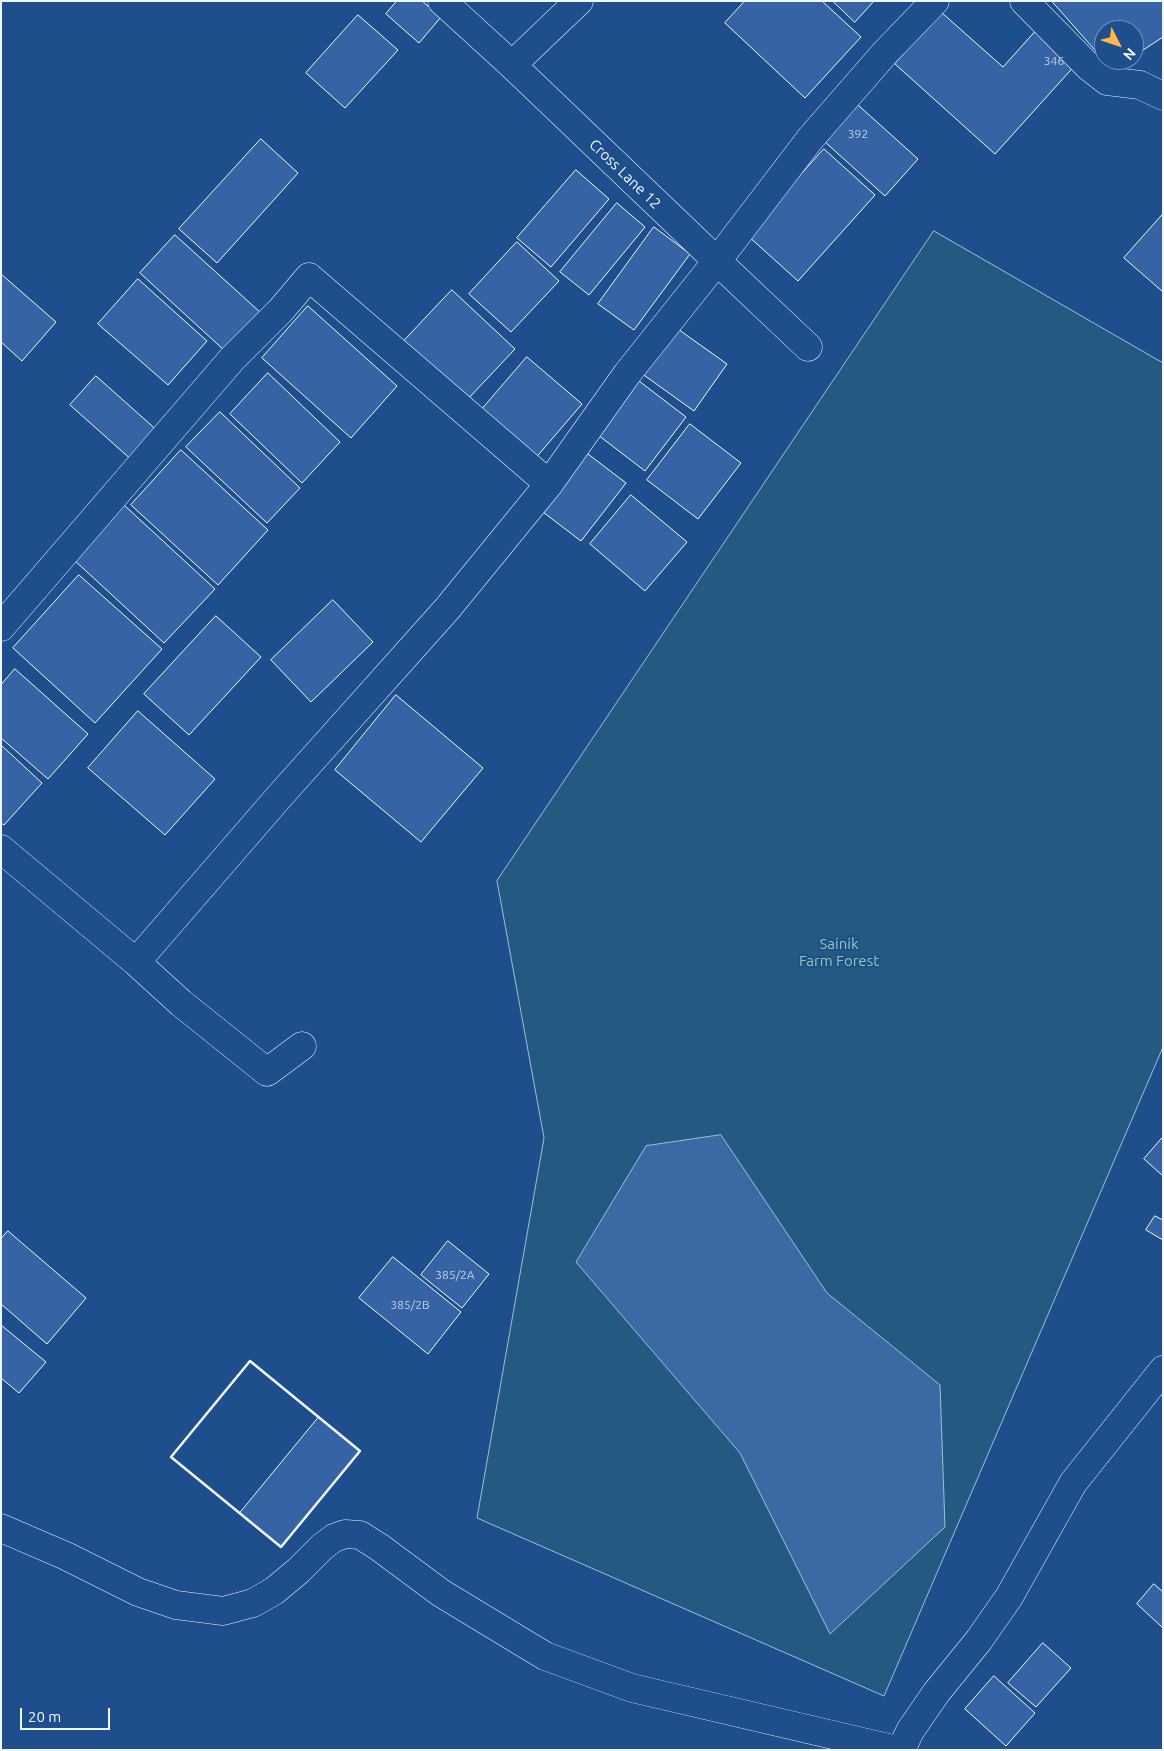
<!DOCTYPE html>
<html>
<head>
<meta charset="utf-8">
<style>
  body { margin:0 }
  #map { position:relative; width:1164px; height:1751px; overflow:hidden; background:#1f4e8c; font-family:Ubuntu,sans-serif }
  canvas { display:block }
  .frame { position:absolute; inset:0; border:2px solid #f2f6ff; pointer-events:none }
  .north { position:absolute; left:1094px; top:20px; width:50px; height:50px; box-sizing:border-box; background:#1f4e8c; border:1px solid #7391ba; border-radius:50%; rotate:131deg; font-size:14px; font-weight:700; line-height:20px; text-align:center; color:#f2f6ff }
  .north::after { content:''; display:block; margin:auto; width:18px; height:22px; background:#ffb74d; clip-path:polygon(50% 0,100% 100%,50% 72%,0 100%) }
  .scale { position:absolute; left:20px; top:1708px; width:90px; height:22px; box-sizing:border-box; border:2px solid #f2f6ff; border-top:0; padding-left:6px; font-size:15px; line-height:18px; white-space:nowrap; color:#f2f6ff; -webkit-text-stroke:4px #1f4e8c; paint-order:stroke }
</style>
</head>
<body>
<div id="map">
<canvas width="1164" height="1751"></canvas>
<div class="frame"></div>
<div class="north">N</div>
<div class="scale">20 m</div>
</div>
<script>
const ctx = document.querySelector('canvas').getContext('2d');
ctx.lineJoin = 'round';
function fillPath(path, color) { ctx.fillStyle = color; ctx.fill(path, 'evenodd'); }
function strokePath(path, color, width, dash) { ctx.strokeStyle = color; ctx.lineWidth = width; ctx.lineCap = dash ? 'butt' : 'round'; ctx.setLineDash(dash || []); ctx.stroke(path); }
function drawText(font, color, halo, rows, align = 'center') {
  ctx.font = font + ' Ubuntu,sans-serif'; ctx.lineWidth = 4; ctx.setLineDash([]); ctx.textBaseline = 'middle'; ctx.strokeStyle = halo; ctx.fillStyle = color; for (const [text, x, y, turn = 0] of rows) {
    ctx.save(); ctx.translate(x, y); ctx.rotate((+turn || 0) * Math.PI / 180); ctx.textAlign = isNaN(turn) ? turn : align; if (halo) ctx.strokeText(text, 0, 0); ctx.fillText(text, 0, 0); ctx.restore();
  }
}
const green = new Path2D(`
  M934,231l229,132v684l-279,649 -407,-178 67,-380 -47,-257z`);
fillPath(green, '#245a82');
strokePath(green, '#a8bbd7', 1);
const water = new Path2D(`
  M721,1135l106,158 113,92 5,142 -115,107 -90,-181 -164,-191 70,-116z`);
fillPath(water, '#3b69a3');
strokePath(water, '#a8bbd7', 1);
const building = new Path2D(`
  M397,1h25l19,16 -22,26 -33,-29z
  M745,1h77l39,36 -56,61 -80,-75z
  M833,1h41l-19,21z
  M1052,1h111v36l-29,19v-26h-30v30h24l-15,10z
  M941,12l62,55 36,-40 39,35 -83,92 -100,-90z
  M358,15l40,35 -53,58 -39,-35z
  M858,105l60,54 -33,37 -60,-54z
  M261,139l37,34 -81,90 -38,-34z
  M824,149l51,46 -77,86 -51,-46z
  M576,170l33,29 -58,68 -34,-29z
  M617,203l28,24 -56,68 -29,-23z
  M1163,214v78l-39,-34z
  M654,227l36,27 -56,76 -36,-26z
  M175,235l86,78 -36,38 -85,-78z
  M517,242l42,39 -48,51 -42,-38z
  M1,274l55,48 -34,39 -21,-19z
  M138,279l69,62 -39,44 -70,-61z
  M452,290l63,59 -49,52 -63,-59z
  M308,306l89,80 -46,52 -89,-80z
  M675,327l52,37 -33,47 -53,-38z
  M527,357l55,47 -49,57 -55,-47z
  M268,373l72,69 -38,41 -72,-69z
  M96,376l64,57 -26,29 -64,-57z
  M639,381l47,36 -41,54 -47,-36z
  M220,412l80,76 -33,35 -81,-76z
  M690,424l51,39 -43,56 -51,-39z
  M181,450l87,80 -50,55 -87,-80z
  M584,451l42,32 -45,58 -42,-32z
  M631,495l56,47 -42,49 -55,-47z
  M124,505l91,84 -51,54 -91,-84z
  M79,575l83,74 -67,74 -82,-75z
  M333,600l40,42 -62,60 -40,-42z
  M216,616l45,41 -72,78 -45,-41z
  M15,669l73,65 -40,45 -47,-41v-53z
  M396,695l87,73 -62,74 -86,-72z
  M138,711l77,68 -50,56 -77,-67z
  M1,745l41,38 -38,42 -3,-2z
  M1163,1137v39l-19,-17z
  M1155,1216l8,4v20l-17,-10z
  M8,1231l78,67 -39,46 -46,-40v-65z
  M448,1241l41,33 -27,34 -41,-33z
  M393,1257l68,55 -33,42 -69,-56z
  M1,1325l45,37 -27,31 -18,-15z
  M319,1417l41,34 -79,96 -41,-34z
  M1154,1584l9,8v36l-26,-24z
  M1043,1643l28,25 -35,39 -28,-24z
  M994,1676l41,37 -29,33 -41,-37z`);
fillPath(building, '#3563a3');
strokePath(building, '#f2f6ff', 1);
const minor = new Path2D(`
  M442,1l70,64 205,196 91,86
  M1024,1l65,66 18,14 33,4 23,11
  M512,65l67,-64
  M1,627l231,-268 49,-49 28,-33 240,207
  M1,849l135,113 142,-164 169,-189 102,-125 78,-110 90,-113 93,-122 74,-85 51,-53
  M136,962l45,41 86,69 35,-26
  M1,1528l65,28 72,36 38,13 47,6 30,-8 21,-12 24,-20 24,-24 12,-9 11,-4 15,1 19,12 62,46 104,63 87,32 265,62
  M901,1750l9,-19 26,-38 43,-53 30,-43 64,-114 90,-113`);
strokePath(minor, '#f2f6ff', 29);
strokePath(minor, '#1f4e8c', 28);
strokePath(new Path2D(`
  M250,1361l110,90 -79,96 -110,-90z`), '#f2f6ff', 2.5);
drawText('12px', '#c3d1e8', null, [
  ["346",1054,61],
  ["392",858,134],
  ["385/2A",455,1275],
  ["385/2B",410,1305]
]);
drawText('15px', '#f2f6ff', '#1f4e8c', [
  ["Cross Lane 12",625,174,44]
]);
drawText('15px', '#97c8a6', '#1f4e8c', [
  ["Sainik",839,944],
  ["Farm Forest",839,961]
]);
</script>
</body>
</html>
